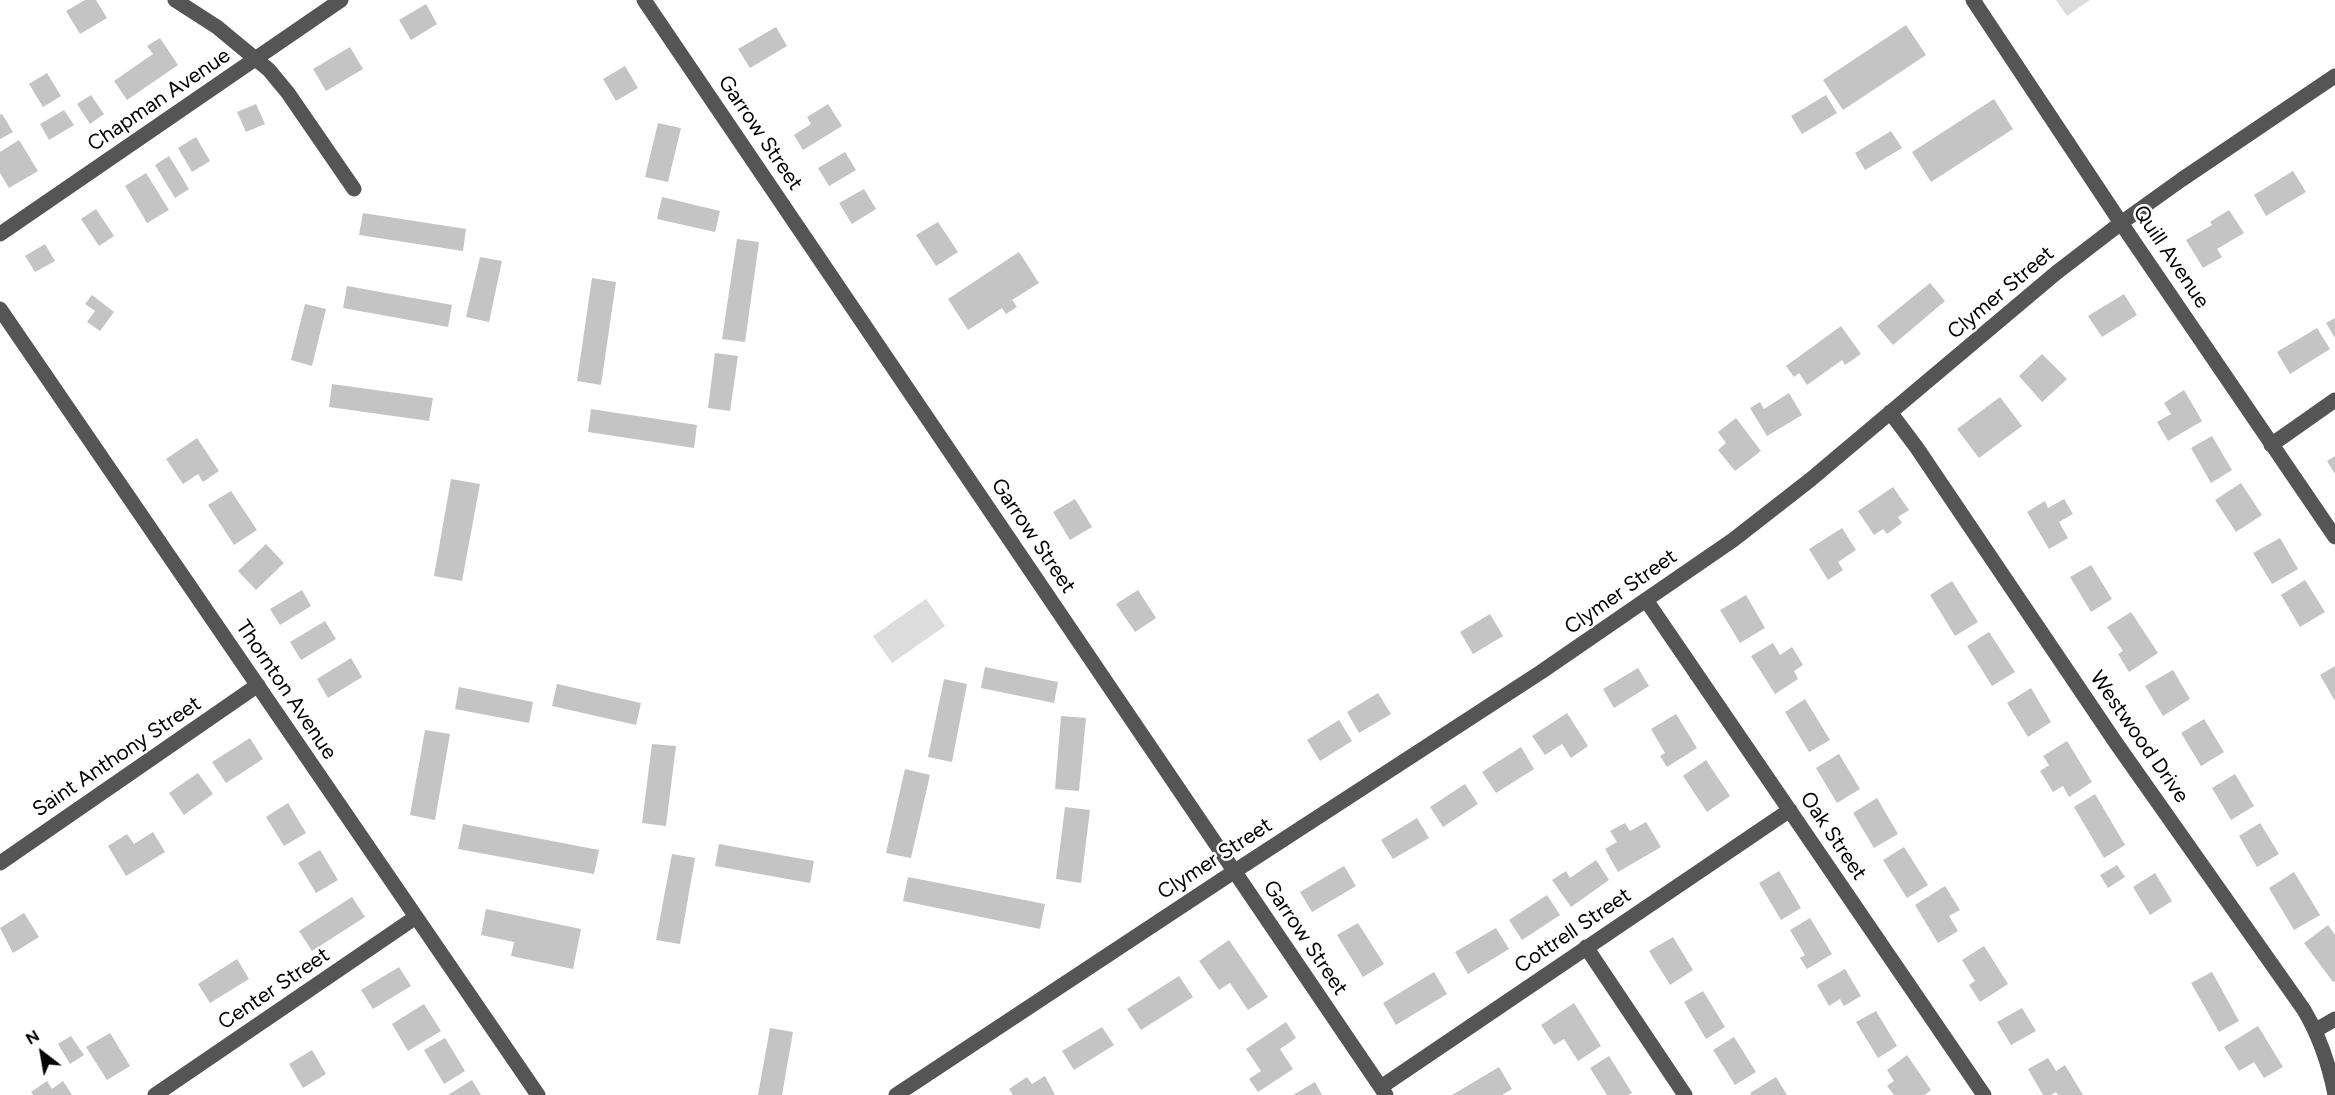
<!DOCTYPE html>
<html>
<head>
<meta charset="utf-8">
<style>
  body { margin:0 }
  #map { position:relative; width:2335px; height:1095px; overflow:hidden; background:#fff; font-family:Figtree,sans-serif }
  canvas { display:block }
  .north { position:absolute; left:12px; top:1023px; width:60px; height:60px; -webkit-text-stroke:4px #fff; paint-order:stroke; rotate:329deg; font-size:16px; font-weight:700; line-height:24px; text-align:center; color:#000 }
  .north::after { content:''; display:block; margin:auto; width:21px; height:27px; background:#000; clip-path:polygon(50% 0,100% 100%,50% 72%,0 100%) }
</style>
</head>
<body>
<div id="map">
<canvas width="2335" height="1095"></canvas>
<div class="north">N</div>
</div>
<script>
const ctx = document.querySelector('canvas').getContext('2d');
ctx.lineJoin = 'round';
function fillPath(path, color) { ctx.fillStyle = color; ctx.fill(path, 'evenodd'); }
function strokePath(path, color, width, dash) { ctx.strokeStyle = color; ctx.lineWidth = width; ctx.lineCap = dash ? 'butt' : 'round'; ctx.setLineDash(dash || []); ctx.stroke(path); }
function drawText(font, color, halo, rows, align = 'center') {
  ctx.font = font + ' Figtree,sans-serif'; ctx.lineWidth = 5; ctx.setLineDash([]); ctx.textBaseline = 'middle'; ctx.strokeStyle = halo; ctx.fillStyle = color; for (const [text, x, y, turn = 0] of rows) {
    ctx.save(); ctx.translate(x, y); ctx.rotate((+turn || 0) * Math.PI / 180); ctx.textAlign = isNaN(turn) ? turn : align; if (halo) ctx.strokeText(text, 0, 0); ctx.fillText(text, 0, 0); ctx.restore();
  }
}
fillPath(new Path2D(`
  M2056,0h34l-23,16z
  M926,599l19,27 -53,37 -19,-27z`), '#dcdcdc');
fillPath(new Path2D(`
  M85,0h11l11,18 -27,16 -14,-23z
  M426,4l11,20 -26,16 -12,-20z
  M1906,25l20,30 -83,55 -20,-30z
  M776,27l11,19 -37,22 -12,-19z
  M160,38l18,27 -51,35 -13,-19 39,-27 -6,-8z
  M350,47l13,22 -37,22 -13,-22z
  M625,66l13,22 -22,13 -13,-22z
  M47,73l14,23 -18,11 -14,-23z
  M91,95l13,19 -14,10 -13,-20z
  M1826,95l11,18 -35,21 -11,-18z
  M1994,99l19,30 -82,53 -19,-30z
  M256,104l9,20 -19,8 -9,-20z
  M828,104l14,22 -39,24 -9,-15 17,-11 -4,-7z
  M64,110l10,15 -25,15 -9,-16z
  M2,114l11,18 -13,7v-24z
  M658,123l23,5 -13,54 -23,-5z
  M1891,131l11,17 -37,22 -10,-17z
  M196,137l14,24 -18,11 -14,-24z
  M19,140l19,31 -29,17 -9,-15v-21z
  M845,152l11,18 -27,16 -11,-18z
  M169,156l20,33 -14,9 -20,-33z
  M2293,171l13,21 -40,24 -12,-21z
  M146,173l23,37 -22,13 -22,-37z
  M864,189l12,20 -24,15 -13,-21z
  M662,197l58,14 -5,21 -58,-13z
  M96,209l18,27 -15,10 -18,-27z
  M2229,210l15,23 -27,16 5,8 -19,11 -17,-28 26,-15 -2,-3z
  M363,213l103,16 -3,22 -104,-16z
  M938,222l20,30 -22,14 -20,-31z
  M737,239l22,3 -14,100 -23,-3z
  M45,244l10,17 -20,11 -10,-16z
  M1019,252l20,31 -27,17 5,7 -11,7 -4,-6 -34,22 -20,-31z
  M480,257l22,4 -13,61 -23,-5z
  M592,278l24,4 -15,103 -24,-4z
  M1930,283l15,18 -52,44 -16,-19z
  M347,286l105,19 -4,22 -105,-19z
  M2124,294l13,21 -35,22 -14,-21z
  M92,295l22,17 -14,19 -13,-9 8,-11 -10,-7z
  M305,304l21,5 -14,57 -21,-6z
  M2335,318v20l-9,-15z
  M1841,326l20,28 -16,11 -3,-5 -35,25 -8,-12 -5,4 -8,-11z
  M2317,328l13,21 -40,25 -13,-22z
  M715,353l23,3 -8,55 -22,-3z
  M2042,354l25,25 -25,23 -23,-26z
  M332,384l101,14 -4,23 -100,-14z
  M2184,390l18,31 -34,20 -11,-19 14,-8 -7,-11z
  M1789,393l13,22 -35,21 -17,-28 10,-6 4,7z
  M2000,397l22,29 -43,32 -22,-29z
  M591,409l106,16 -3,23 -106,-16z
  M1736,418l25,33 -26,20 -17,-21 8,-7 -8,-11z
  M2212,436l20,34 -21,13 -20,-35z
  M197,438l22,33 -16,11 -5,-8 -15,10 -17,-25z
  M2335,456v18l-8,-13z
  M451,479l29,5 -18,97 -28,-5z
  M2241,483l21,32 -26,17 -21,-32z
  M1893,487l16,23 -11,7 4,6 -15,11 -4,-5 -9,6 -16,-24z
  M231,491l26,39 -23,15 -26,-40z
  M1075,499l17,28 -22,13 -17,-28z
  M2064,499l9,15 -14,8 9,16 -19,11 -22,-37 18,-11 3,7z
  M1842,528l14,22 -18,12 5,8 -15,10 -19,-31z
  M2280,538l18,31 -26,15 -19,-31z
  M266,544l18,19 -28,27 -18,-19z
  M2091,565l21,34 -21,13 -21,-35z
  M2305,580l20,32 -25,15 -19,-32z
  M1952,581l26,41 -23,14 -25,-41z
  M302,590l9,16 -31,19 -10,-16z
  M1138,590l18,28 -21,14 -19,-28z
  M1746,595l19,33 -25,15 -20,-33z
  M2131,612l27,41 -29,19 -11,-18 5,-3 -16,-24z
  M1490,614l13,22 -30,18 -13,-22z
  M325,621l11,18 -35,21 -11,-18z
  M1989,632l26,40 -23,14 -25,-40z
  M1773,643l7,12 12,-8 11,18 -9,6 4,8 -23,15 -24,-38z
  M351,658l11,19 -34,21 -11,-19z
  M2335,666v35l-15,-26z
  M985,667l73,15 -4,21 -73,-15z
  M1638,668l11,18 -35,22 -11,-19z
  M2173,670l17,29 -27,17 -18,-30z
  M944,679l23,5 -15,78 -24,-5z
  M557,684l84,19 -5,22 -84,-19z
  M459,687l74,15 -4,21 -74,-14z
  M2031,688l20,34 -23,15 -21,-34z
  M1378,693l13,21 -32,19 -12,-21z
  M1805,699l25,41 -21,12 -24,-40z
  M1567,713l21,33 -17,12 -9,-14 -17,11 -13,-19z
  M1676,714l21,34 -30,19 -7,-11 5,-3 -14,-24z
  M1061,716l25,2 -7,73 -24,-2z
  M2204,719l20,33 -23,14 -20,-33z
  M1339,720l13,21 -32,20 -13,-21z
  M425,730l25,4 -15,86 -25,-5z
  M250,738l13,21 -37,24 -14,-21z
  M2067,741l25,41 -23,15 -6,-11 -10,6 -13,-21 9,-6 -6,-9z
  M652,744l24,2 -10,80 -24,-3z
  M1521,747l13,22 -38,24 -14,-21z
  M1839,754l21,35 -23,14 -21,-35z
  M1706,760l24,36 -23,16 -24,-36z
  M905,769l25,6 -19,83 -25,-5z
  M198,773l15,21 -29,21 -15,-22z
  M2235,774l19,32 -23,14 -19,-32z
  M1465,784l13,20 -35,23 -13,-20z
  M2095,794l30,51 -21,13 -30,-51z
  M1877,798l21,36 -24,14 -21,-35z
  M288,803l18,30 -22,13 -18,-29z
  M1065,807l25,3 -9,73 -25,-4z
  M1417,818l12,20 -36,21 -12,-19z
  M1646,822l15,25 -43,25 -13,-23 12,-7 -7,-11 15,-8 5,8z
  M2260,823l19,31 -22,13 -18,-31z
  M463,824l136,26 -5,24 -136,-25z
  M153,832l12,20 -39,24 -18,-30 19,-12 7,10z
  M719,844l95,17 -4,22 -95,-17z
  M1904,847l24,38 -21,13 -24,-38z
  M320,850l18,30 -22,13 -18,-30z
  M672,854l23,4 -15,86 -24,-4z
  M1596,860l13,20 -38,27 -19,-27 14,-9 4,7z
  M2117,865l8,12 -17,11 -8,-13z
  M1344,866l12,20 -44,26 -12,-20z
  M1779,871l22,37 -20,12 -22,-37z
  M2294,872l26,43 -26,15 -25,-42z
  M2155,873l17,28 -22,14 -17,-28z
  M908,877l137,27 -5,25 -137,-28z
  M1945,886l15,24 -11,6 9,15 -20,12 -23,-38z
  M1547,895l13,20 -38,25 -13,-20z
  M352,897l13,20 -53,34 -13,-20z
  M486,909l95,20 -8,40 -62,-13 3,-14 -33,-7z
  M24,913l15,24 -26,16 -13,-25z
  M1810,918l22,36 -25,15 -7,-11 5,-3 -15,-25z
  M1358,923l26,41 -21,13 -26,-42z
  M2328,925l7,10v46l-2,1 -29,-39z
  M1496,928l13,21 -41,25 -13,-22z
  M1673,937l20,33 -23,15 -21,-34z
  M1229,940l39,57 -20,13 -18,-27 -11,7 -20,-29z
  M1984,946l24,38 -28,18 -11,-17 6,-4 -13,-21z
  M237,959l12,20 -39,24 -12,-19z
  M399,967l12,19 -38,23 -12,-19z
  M1845,969l16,27 -17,10 -4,-7 -11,7 -12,-21z
  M1434,972l13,22 -51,31 -13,-22z
  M2212,972l27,49 -20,11 -28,-49z
  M1179,976l14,21 -52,33 -14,-21z
  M1703,991l22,36 -19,12 -22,-37z
  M1574,1003l27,43 -23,15 -14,-22 -10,6 -13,-20z
  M424,1004l17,27 -33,20 -16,-27z
  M2022,1008l14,23 -25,14 -14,-23z
  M1876,1011l21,35 -19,12 -22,-36z
  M1286,1022l10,16 -16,11 13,20 -35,23 -9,-13 12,-8 -15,-22z
  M2258,1026l25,41 -19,11 -10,-16 -15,9 -15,-24z
  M1102,1027l12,18 -40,25 -12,-19z
  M770,1028l23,4 -11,63h-24z
  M110,1033l20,33 -23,14 -21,-33z
  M71,1036l13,19 -14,9 -12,-20z
  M1734,1037l22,35 -21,13 -22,-35z
  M445,1038l20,33 -21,13 -20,-34z
  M312,1050l14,24 -23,14 -14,-24z
  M1907,1055l24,35 -6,5h-31l-7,-9 7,-5 -7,-11z
  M1609,1056l23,37 -4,2h-21l-17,-27z
  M2048,1058l8,13 9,-6 18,30h-25l-2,-3 -5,3h-8l-15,-26z
  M1499,1067l13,22 -10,6h-50z
  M1045,1076l10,19h-42l-4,-6 18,-12 5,7z
  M1776,1077l11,18h-36l-1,-2z
  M472,1080l9,15h-33z
  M47,1081l5,8 11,-8 9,14h-39l-2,-3z
  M1315,1082l7,13h-29z`), '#c4c4c4');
strokePath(new Path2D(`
  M175,0l42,27 52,43 19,23 66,96
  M644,0l742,1095
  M1973,0l148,223 214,314
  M0,234l341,-234
  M0,309l538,786
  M1890,412l27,36 199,295 188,267c16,27 25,54 31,85
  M2271,445l64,-45
  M1646,600l338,495
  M0,863l258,-178
  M1586,947l99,148
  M2316,1030l19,-11
  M1381,1087l409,-277
  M155,1095l261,-178
  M896,1095l339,-224 306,-199 192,-132 77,-60 246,-207 65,-50 60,-43 154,-104`), '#555', 15);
drawText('21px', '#000', '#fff', [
  ["Chapman Avenue",159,100,-34],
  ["Garrow Street",760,133,56],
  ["Quill Avenue",2171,257,56],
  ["Clymer Street",2001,293,-40],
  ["Garrow Street",1033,536,56],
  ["Clymer Street",1621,592,-35],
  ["Thornton Avenue",286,690,56],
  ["Westwood Drive",2139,737,55],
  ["Saint Anthony Street",117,757,-34],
  ["Oak Street",1833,836,56],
  ["Clymer Street",1215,859,-33],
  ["Cottrell Street",1573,931,-34],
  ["Garrow Street",1305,938,56],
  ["Center Street",274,989,-34]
]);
</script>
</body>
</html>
